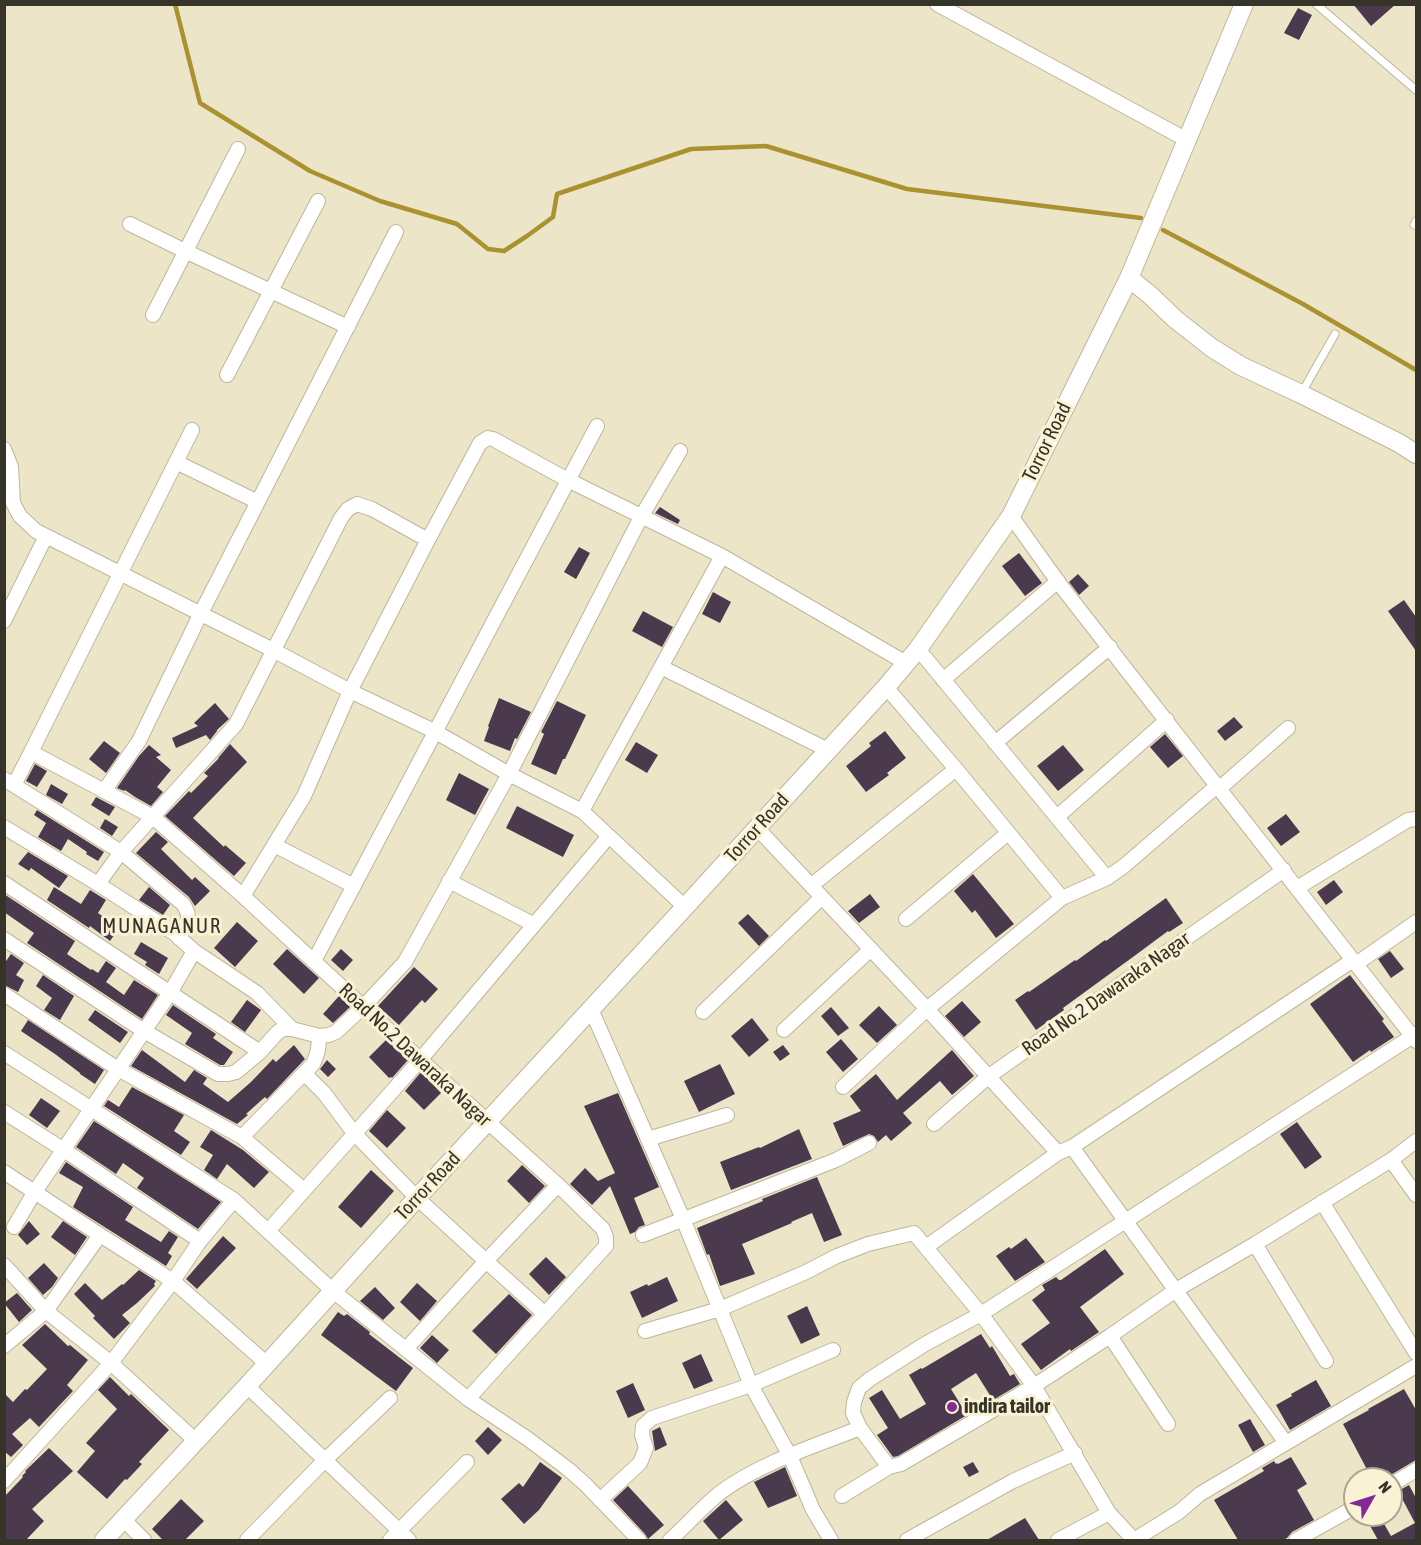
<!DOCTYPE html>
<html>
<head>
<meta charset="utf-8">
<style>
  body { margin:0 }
  #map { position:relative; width:1421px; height:1545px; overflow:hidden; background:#ede5c8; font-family:"Asap Condensed",sans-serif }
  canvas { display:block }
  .frame { position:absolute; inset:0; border:6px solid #363328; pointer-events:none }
  .north { position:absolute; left:1343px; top:1467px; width:60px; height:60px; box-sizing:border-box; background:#faf2d5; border:2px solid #aca690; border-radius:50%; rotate:51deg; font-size:16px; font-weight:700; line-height:24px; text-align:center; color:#363328 }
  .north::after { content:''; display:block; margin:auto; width:21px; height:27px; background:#842996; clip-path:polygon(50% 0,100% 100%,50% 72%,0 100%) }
</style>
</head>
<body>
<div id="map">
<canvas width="1421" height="1545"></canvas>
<div class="frame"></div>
<div class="north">N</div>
</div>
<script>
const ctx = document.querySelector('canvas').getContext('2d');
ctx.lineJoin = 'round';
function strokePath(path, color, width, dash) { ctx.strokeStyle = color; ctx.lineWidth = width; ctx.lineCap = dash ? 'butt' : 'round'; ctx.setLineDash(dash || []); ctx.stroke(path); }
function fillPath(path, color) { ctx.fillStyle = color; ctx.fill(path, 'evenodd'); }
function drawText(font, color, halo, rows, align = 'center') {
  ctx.font = font + ' "Asap Condensed",sans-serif'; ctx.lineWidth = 6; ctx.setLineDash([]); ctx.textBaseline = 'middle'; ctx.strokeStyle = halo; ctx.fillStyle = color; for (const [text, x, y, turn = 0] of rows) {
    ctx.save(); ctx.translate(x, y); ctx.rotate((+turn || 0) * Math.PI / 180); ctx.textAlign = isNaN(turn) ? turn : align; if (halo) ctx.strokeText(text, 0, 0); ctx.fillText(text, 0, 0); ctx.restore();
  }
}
strokePath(new Path2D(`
  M175,4l25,99 110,68 70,30 77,23 31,25 16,2 23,-15 26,-19 4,-23 134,-45 75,-3 141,43 234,29
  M1163,230l140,74 113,66`), '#ab9230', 4.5);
fillPath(new Path2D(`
  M1353,4h43l-25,22z
  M1298,8l14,7 -13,25 -15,-7z
  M660,507l20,13 -2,4 -23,-11z
  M579,547l11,6 -14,26 -12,-7z
  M1019,553l23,30 -17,13 -23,-30z
  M1078,574l11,12 -10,9 -10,-13z
  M713,592l18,10 -11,21 -18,-9z
  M1404,600l12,17v34l-28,-40z
  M643,611l30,16 -11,20 -30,-16z
  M499,698l32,14 -14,27 -2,-1 -5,13 -26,-10 5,-14 -1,-1z
  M557,701l29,14 -21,44h-2l-7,16 -25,-11 13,-30 -3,-2z
  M215,703l14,16 -12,11v1l-7,9 -4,-5 -30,13 -4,-10 26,-12 -4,-3z
  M1234,717l9,10 -18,14 -8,-10z
  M885,731l21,27 -19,15 2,2 -23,17 -20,-26 25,-20 -2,-3z
  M1165,734l18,22 -15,12 -18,-21z
  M104,741l16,12 -14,20 -17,-14z
  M636,742l22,13 -11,18 -22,-13z
  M230,744l17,18 -54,56 31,29 1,-2 21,18 -12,13 -69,-60 24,-25 2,2 17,-17 -4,-3 15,-15h-1z
  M149,745l12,10 -5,2 15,13 -14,17 6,5 -12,14 -16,-9 -10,-7 -1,1 -7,-3 22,-32z
  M1063,745l21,25 -26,21 -21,-25z
  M35,764l12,7 -10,16 -11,-6z
  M459,773l30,16 -14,26 -29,-15z
  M51,784l17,10 -6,10 -16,-9z
  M96,797l19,10 -6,9 -18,-11z
  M517,806l57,29 -11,22 -57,-29z
  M37,810l67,42 -6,9 -12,-7 1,-2 -19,-13 -7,12 -23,-14 8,-14 -12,-8z
  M1286,814l14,18 -19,14 -14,-18z
  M105,819l13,8 -6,9 -12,-8z
  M156,832l12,10 -7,7 31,31 3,-3 15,14 -15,15 -6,-9 -53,-44z
  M28,852l40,24 -9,12 -28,-20 -2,3 -11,-7z
  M973,874l41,50 -18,14 -21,-28 -3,3 -18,-22z
  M1334,880l9,12 -17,13 -9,-13z
  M54,887l27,17 9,-14 16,10 -8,13 21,15 -9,13 -20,-15 -1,2 -42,-28z
  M149,887l21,18 -7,10 -24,-15z
  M4,894l71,47 -8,13 24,16 1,-1 6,4 8,-12 10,7 -10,14 18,13 10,-15 24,15 -16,24 -115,-76 7,-10 -30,-21z
  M870,894l10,13 -21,16 -11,-12z
  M1166,898l17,25 -14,9 -1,-1 -31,23 -74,54 1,2 -28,20 -21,-30 13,-9 1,1 46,-32 1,1 29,-21 1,1z
  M748,914l21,22 -10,10 -21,-23z
  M237,922l21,19 -23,26 -21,-19z
  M141,942l27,16 -9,16 -14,-9 2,-3 -13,-8z
  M287,949l32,29 -15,16 -31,-30z
  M341,949l12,11 -10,11 -12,-11z
  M1390,951l14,18 -13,9 -13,-19z
  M11,954l13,9 -8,12 8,5 -6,12 -14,-7v-21z
  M414,967l24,22 -13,14 -3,-3 -23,25 -21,-19z
  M43,975l31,21 -14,24 -16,-10 8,-12 -16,-12z
  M1350,975l34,44 -2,2 12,16 -23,15 -1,-2 -17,12 -43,-58z
  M339,996l11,11 -17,16 -10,-9z
  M247,1000l14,10 -16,22 -14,-10z
  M962,1001l19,21 -17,15 -19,-21z
  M173,1005l43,29 -3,4 20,14 -9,13h-4l-35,-21 7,-11 -26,-18z
  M879,1006l18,19 -20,18 -18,-18z
  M831,1007l18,21 -11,8 -17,-20z
  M95,1010l33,22 -8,11 -32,-23z
  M752,1018l17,22 -20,17 -18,-21z
  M28,1020l76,50 -9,14 -15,-10v-1l-25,-19 -34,-23z
  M841,1039l17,20 -15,13 -17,-20z
  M386,1040l22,20 -16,18 -1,-1 -2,1 -20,-21z
  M294,1045l11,14 -38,40 -2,-2 -19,17 2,1 -11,9 -106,-58 11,-16 43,32 9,-12 13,8 -4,6 25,18 23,-20 22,-23 3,3z
  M783,1045l7,9 -10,7 -7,-9z
  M952,1050l22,26 -22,19 -12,-14 -37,32 9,10 -21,18 -5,-6 -8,7 -4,-6 -5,-2 -26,12 -10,-23 28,-12 -11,-15 26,-22 21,26z
  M327,1060l9,9 -8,8 -8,-8z
  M720,1064l15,30 -36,18 -15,-31z
  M421,1072l20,21 -17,17 -19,-19z
  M132,1087l52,28 -10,16 16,11 -9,13 -77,-49 4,-6 11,7z
  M618,1093l41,94 -25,11 11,27 -6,2 -4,5 -5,2 -20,-48 -18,19 -22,-21 15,-16 13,13 17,-8 -31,-67z
  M41,1098l19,13 -13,17 -18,-13z
  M387,1110l19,18 -19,20 -18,-17z
  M94,1121l127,81 -23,27 -61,-41 7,-10 -21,-15 -7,11 -40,-27z
  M1297,1122l25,35 -17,12 -25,-35z
  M799,1129l13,30 -81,31 -11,-28 39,-15 1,1z
  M211,1130l32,20 26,22 -15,16 -27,-24 -10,15 -13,-9 9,-15 -13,-8z
  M66,1162l67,45 -8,13 36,22 8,-11 9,6 -10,16 4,3 -6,10 -93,-59 10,-20 -24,-14z
  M522,1165l23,21 -16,17 -22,-22z
  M371,1170l23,21 -33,37 -23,-21z
  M817,1177l25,58 -18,7 -12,-29 -21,9 1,1 -50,21 13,30 -35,12 -11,-32 -2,1 -10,-27 66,-27 -1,-2z
  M29,1221l11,13 -13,11 -9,-10z
  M63,1221l24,16 -12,18 -24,-18z
  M223,1236l13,12 -39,41 -11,-10z
  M1026,1238l19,24 -30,19 -19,-25 13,-9 2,2z
  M1105,1249l19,25 -44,33 19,25 -28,19 -1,-2 -29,21 -20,-26 29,-21 -18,-23 13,-10 -3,-5 14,-8 3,3h2z
  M546,1257l20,20 -17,18 -20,-21z
  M44,1263l14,15 -6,9 -9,8 -15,-17z
  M139,1270l17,11 -2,3 1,2 -18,17 -15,12 8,8 -16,16 -21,-21 2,-2 -21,-22 11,-11 17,17 20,-16 1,1z
  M667,1277l11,24 -36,17 -12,-26 17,-8 1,2z
  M417,1283l20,18 -17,20 -20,-19z
  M375,1287l20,21 -12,12 -23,-19z
  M17,1293l15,17 -13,12 -15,-19z
  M509,1294l23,21 -36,39 -24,-23z
  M807,1306l13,29 -19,9 -14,-28z
  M338,1312l6,4 3,-2 23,18 -1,2 44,34 -17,23 -75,-56z
  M45,1324l23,22 2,-1 18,15 -21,25 6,6 -34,36 -9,-9 -18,16 11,11 -12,12 -7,-6v-58l9,9 12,-13 2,1 20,-21 -25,-24z
  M981,1334l9,14 2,-2 18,30 4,-2 6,10 -27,16 -17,-27 -25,16 16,26 -69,41 -5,1 -16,-22 11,-7 -19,-30 13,-8 18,29 26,-15 -17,-29 12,-7 1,1z
  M432,1335l17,15 -12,13 -17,-15z
  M701,1354l12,27 -19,8 -12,-26z
  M110,1377l19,19 2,-2 38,36 -30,32 3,2 -15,16 -2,-1 -18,20 -30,-27 18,-21 -9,-8 31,-34 -19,-19z
  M1316,1380l15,26 -41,24 -14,-25 16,-9 -1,-2z
  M633,1383l12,27 -17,8 -12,-27z
  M1404,1389l12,21v50l-27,16 -1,-2 -10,5h-6l-29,-55 26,-14 -1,-1z
  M1250,1419l15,26 -12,7 -15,-27z
  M488,1427l14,13 -14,15 -13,-14z
  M660,1427l7,18 -12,6 -3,-20z
  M49,1448l24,23 -41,38 12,12 -18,19h-22v-43l19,-20 -1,-1 4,-4 -1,-1z
  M1291,1457l16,27 -10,6 17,30 -22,12 -5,6 -4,2h-45l-24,-40 50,-29 -2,-3 12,-7 2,3 1,-1 1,1z
  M540,1462l22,16 -23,32 -15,14 -23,-25 18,-16 4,4z
  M973,1462l6,10 -10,5 -6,-10z
  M785,1467l12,29 -29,12 -14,-26z
  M1409,1485l7,13v42h-38l-14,-25h15l12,21 24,-13 -17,-32z
  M628,1486l36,39 -16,14 -3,-5 -32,-34z
  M181,1499l23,22 -19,19h-22l-11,-11z
  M726,1500l17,20 -24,20 -16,-19z
  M1025,1518l14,22h-52z`), '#4b3a4e');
const lane = new Path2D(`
  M1316,4l100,86
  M1414,225l2,-4
  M1301,394l34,-60`);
const street = new Path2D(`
  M937,4l250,136
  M130,224l55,27 163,76
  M153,315l85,-166
  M227,375l91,-174
  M4,449l7,18 2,36 7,13 16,15 237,119 77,41 84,40 75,43 73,37 103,96
  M176,462l82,40
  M1011,516l50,70 355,455
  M4,621l42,-85
  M918,649l189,229
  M661,667l167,83
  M943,680l115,-99
  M995,743l115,-96
  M31,752l161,-322
  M4,779l117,73 62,52c10,14 3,20 -4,34
  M14,785l17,-33 122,65 90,79 245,226 70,63 45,44 3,8v9l-138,153
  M1220,788l68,-60
  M104,791l35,-50 61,-126 196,-383
  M582,811l140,-255
  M1057,817l110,-97
  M4,827l94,57 76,49 20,18 63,42 35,36
  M757,828l170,181 131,144
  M274,845l80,41
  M449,881l84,43
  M4,883l256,169
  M98,884l23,-32 115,-128 105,-206 7,-9 9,-5 15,5 56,31
  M812,885l144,-116
  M1297,888l111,-68 8,-1
  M243,896l61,-100 46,-105 78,-151 52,-97 8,-5 5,1 75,41 154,76 184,107
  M1062,898l45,-20 17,-12 94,-81
  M906,919l102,-86
  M4,939l140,92 74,43h10l8,-2 24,-20 16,-18 6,-5h10l27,7 10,-1 7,-3 27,-25 42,-45 104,-188 132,-257 39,-66
  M314,961l283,-535
  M1356,964l60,-42
  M4,994l114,75 124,68 71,-73c5,-10 6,-17 6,-28
  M591,1009l92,210 68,166 39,71 23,54 18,30
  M703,1012l119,-115
  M784,1030l87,-81
  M4,1053l230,147 99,91 135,108 60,40 40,30 17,15 54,56
  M304,1073l20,20 30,40 63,65 69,63 72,-76
  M843,1087l84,-78 135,-111 -106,-129 -70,-82
  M4,1112l60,38 136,91
  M934,1124l55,-48 295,-206
  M242,1137l62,53
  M648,1139l79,-24
  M1072,1147l214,296
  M1391,1160l25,35
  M4,1172l96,63 73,46 93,82
  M1322,1202l94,151
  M14,1227l20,-34 136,-200 24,-42
  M268,1231l152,-171 189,-224
  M643,1235l193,-75 33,-17
  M1255,1244l71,117
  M926,1247l132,-94 14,-6 281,-187
  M4,1265l42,46 65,52 85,78
  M645,1331l75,-22 86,-37 31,-16 31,-12 46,-11 67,81 53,72 76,-50 66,-46 79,-46 136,-84 25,-19
  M1110,1336l58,88
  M4,1346l42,-35 54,-76
  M406,1349l80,-88 59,53
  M247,1386l162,154
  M4,1481l107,-118 62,-82 27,-40 34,-41
  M1391,1485l25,-15
  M842,1496l47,-29
  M600,1500l40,-37 6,-15 -4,-13 1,-9 9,-8 99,-33 82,-35
  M123,1519l21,21
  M247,1540l77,-79 66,-63
  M390,1540l77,-78
  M670,1540c17,-15 33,-34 51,-48 39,-29 94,-46 139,-64
  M907,1540l106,-59 62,-28
  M1058,1540l51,-27
  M1134,1540l-25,-27 -75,-127 -133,78 -12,3 -29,-39 -7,-15 1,-11 5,-14 11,-9 55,-35 56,-30 435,-280
  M1134,1540l45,-28 21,-18 216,-128
  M1296,1540l59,-33`);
const secondary = new Path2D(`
  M1129,278l21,17 25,24 37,29 29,18 60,28 98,49 17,11
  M104,1540l143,-154 170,-188 268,-291 201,-220 32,-38 93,-133 118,-238 115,-274`);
strokePath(lane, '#beb69a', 9);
strokePath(street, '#beb69a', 16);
strokePath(secondary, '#beb69a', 20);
strokePath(lane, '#fff', 7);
strokePath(street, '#fff', 14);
strokePath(secondary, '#fff', 18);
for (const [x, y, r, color] of [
  [952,1407,6,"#842996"]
]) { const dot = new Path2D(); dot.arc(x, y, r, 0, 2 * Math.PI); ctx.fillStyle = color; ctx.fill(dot); strokePath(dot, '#faf2d5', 2); }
drawText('20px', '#363328', '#faf2d5', [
  ["Torror Road",1047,442,-64],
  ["Torror Road",757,828,-48],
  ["Road No.2 Dawaraka Nagar",1106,994,-35],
  ["Road No.2 Dawaraka Nagar",415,1055,43],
  ["Torror Road",428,1186,-47]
]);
drawText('bold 20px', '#363328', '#faf2d5', [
  ["indira tailor",964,1407]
], 'left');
ctx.letterSpacing = '1.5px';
drawText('21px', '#363328', '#faf2d5', [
  ["MUNAGANUR",162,926]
]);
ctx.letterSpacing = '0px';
</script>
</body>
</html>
